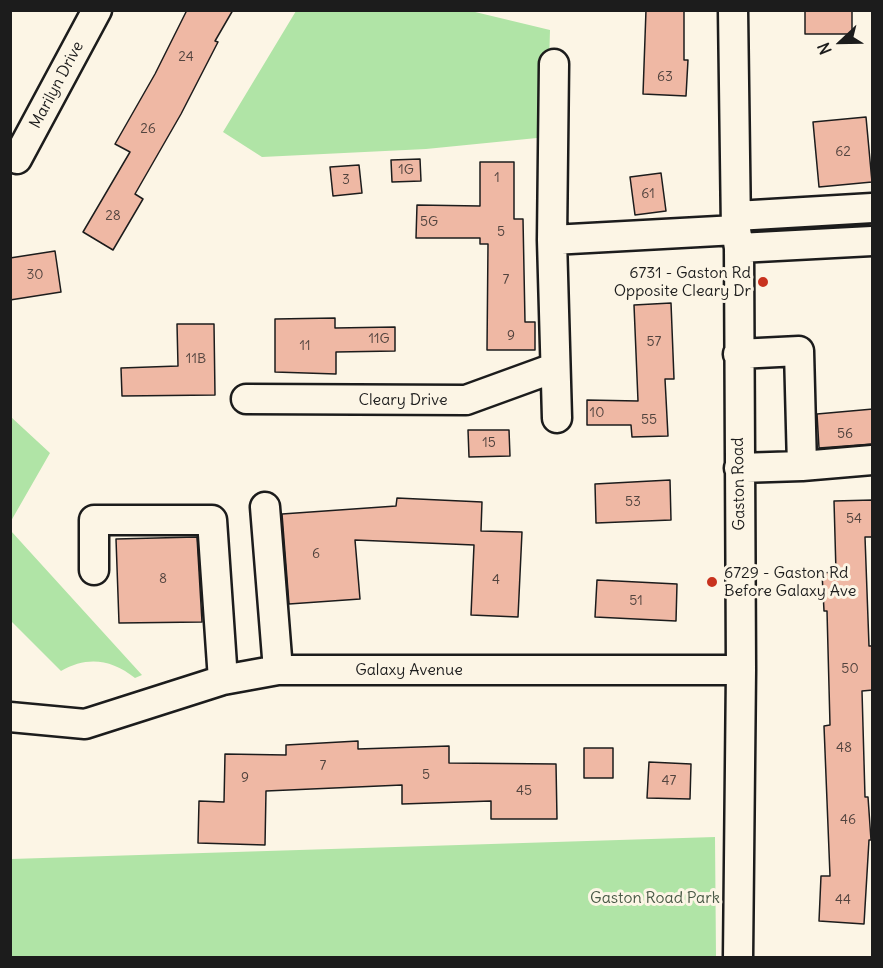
<!DOCTYPE html>
<html>
<head>
<meta charset="utf-8">
<style>
  body { margin:0 }
  #map { position:relative; width:883px; height:968px; overflow:hidden; background:#fcf5e5; font-family:Delius,sans-serif }
  canvas { display:block }
  .frame { position:absolute; inset:0; border:12px solid #1c1c1c; pointer-events:none }
  .north { position:absolute; left:811px; top:12px; width:60px; height:60px; -webkit-text-stroke:4px #fcf5e5; paint-order:stroke; rotate:248deg; font-size:16px; font-weight:700; line-height:24px; text-align:center; color:#1c1c1c }
  .north::after { content:''; display:block; margin:auto; width:21px; height:27px; background:#1c1c1c; clip-path:polygon(50% 0,100% 100%,50% 72%,0 100%) }
</style>
</head>
<body>
<div id="map">
<canvas width="883" height="968"></canvas>
<div class="frame"></div>
<div class="north">N</div>
</div>
<script>
const ctx = document.querySelector('canvas').getContext('2d');
ctx.lineJoin = 'round';
function fillPath(path, color) { ctx.fillStyle = color; ctx.fill(path, 'evenodd'); }
function strokePath(path, color, width, dash) { ctx.strokeStyle = color; ctx.lineWidth = width; ctx.lineCap = dash ? 'butt' : 'round'; ctx.setLineDash(dash || []); ctx.stroke(path); }
function drawText(font, color, halo, rows, align = 'center') {
  ctx.font = font + ' Delius,sans-serif'; ctx.lineWidth = 6; ctx.setLineDash([]); ctx.textBaseline = 'middle'; ctx.strokeStyle = halo; ctx.fillStyle = color; for (const [text, x, y, turn = 0] of rows) {
    ctx.save(); ctx.translate(x, y); ctx.rotate((+turn || 0) * Math.PI / 180); ctx.textAlign = isNaN(turn) ? turn : align; if (halo) ctx.strokeText(text, 0, 0); ctx.fillText(text, 0, 0); ctx.restore();
  }
}
fillPath(new Path2D(`
  M296,11h175l79,19 -3,107 -121,12 -164,8 -39,-25z
  M11,417l39,36 -39,68z
  M10,531h1l131,144 -7,3c-24,-19 -48,-22 -74,-7l-50,-50z
  M715,837l1,120h-705v-98z`), '#b0e4a6');
const building = new Path2D(`
  M187,10h46l-18,31 3,1 -37,72 -46,80 8,5 -30,51 -30,-18 47,-80 -15,-8 40,-70z
  M646,10h38v50h4l-2,36 -43,-2z
  M805,10h47v24h-47z
  M866,117l6,65 -53,5 -6,-65z
  M420,159l1,22 -29,1 -1,-22z
  M480,162h34v57h9l2,103h10v28h-48l1,-106h-8v-6h-64l1,-33 63,1z
  M359,165l3,28 -29,3 -3,-29z
  M661,173l5,38 -31,4 -5,-38z
  M55,251l6,41 -51,8v-42z
  M671,303l3,76h-9l3,57 -36,1 -1,-12h-44v-25l51,1 -4,-96z
  M335,318v10l60,-1v24l-59,1v22l-61,-2v-53z
  M177,324h37l1,71 -93,1 -1,-28 57,-2z
  M873,409v35l-54,4 -2,-34z
  M468,430h41l1,26 -41,1z
  M670,480l1,40 -75,3 -1,-39z
  M397,498l85,4 -1,29 41,1 -4,85 -47,-2 3,-70 -119,-5 5,59 -71,5 -7,-90 114,-8z
  M873,500v37h-8l4,109h4v44l-11,1 3,106h3l3,43h-2l-5,84 -45,-3 2,-45h9l-6,-150 6,-1 -3,-114h-3l-2,-38 14,-1 -2,-71z
  M197,537l5,85 -83,1 -3,-84z
  M597,580l80,4 -1,37 -81,-4z
  M358,741v8l91,-3v17l107,1 1,55h-66v-18l-89,3v-19l-136,6 -1,54 -67,-2 1,-42 25,1 1,-48 61,1v-10z
  M584,748h29v30h-29z
  M649,762l42,2 -1,35 -43,-1z`);
fillPath(building, '#efb8a4');
strokePath(building, '#1c1c1c', 1.5);
const minor = new Path2D(`
  M733,10l3,220 3,18 2,422 -3,288
  M554,64l-2,176 5,178
  M17,159l80,-149
  M736,216l136,-8
  M552,240l184,-10
  M739,248l133,-7
  M738,354l61,-3 3,115 70,-6
  M246,399l220,1 88,-32
  M739,468l63,-2
  M265,507l13,163
  M94,570v-50h118l11,160
  M10,717l75,7 138,-44 55,-10h463`);
strokePath(minor, '#1c1c1c', 33);
strokePath(minor, '#fcf5e5', 28);
for (const [x, y, r, color] of [
  [763,282,6,"#c8321e"],
  [712,582,6,"#c8321e"]
]) { const dot = new Path2D(); dot.arc(x, y, r, 0, 2 * Math.PI); ctx.fillStyle = color; ctx.fill(dot); strokePath(dot, '#fcf5e5', 2); }
drawText('14px', '#51433e', null, [
  ["24",186,57],
  ["63",665,77],
  ["26",148,129],
  ["62",843,152],
  ["1G",406,170],
  ["1",497,178],
  ["3",346,180],
  ["61",648,194],
  ["28",113,216],
  ["5G",429,222],
  ["5",501,232],
  ["30",35,275],
  ["7",506,280],
  ["9",511,336],
  ["11G",379,339],
  ["57",654,342],
  ["11",305,346],
  ["11B",196,359],
  ["10",597,413],
  ["55",649,420],
  ["56",845,434],
  ["15",489,443],
  ["53",633,502],
  ["54",854,519],
  ["6",316,554],
  ["8",163,579],
  ["4",496,580],
  ["51",636,601],
  ["50",850,669],
  ["48",844,748],
  ["7",323,766],
  ["5",426,775],
  ["9",245,778],
  ["47",669,781],
  ["45",524,791],
  ["46",848,820],
  ["44",843,900]
]);
drawText('16px', '#1c1c1c', '#fcf5e5', [
  ["Marilyn Drive",57,85,-62],
  ["Cleary Drive",403,400],
  ["Gaston Road",739,484,-91],
  ["Galaxy Avenue",409,670]
]);
drawText('16px', '#1c1c1c', '#fcf5e5', [
  ["6731 - Gaston Rd",751,273],
  ["Opposite Cleary Dr",751,291],
  ["6729 - Gaston Rd",724,573,"left"],
  ["Before Galaxy Ave",724,591,"left"]
], 'right');
drawText('16px', '#485845', '#fcf5e5', [
  ["Gaston Road Park",655,898]
]);
</script>
</body>
</html>
